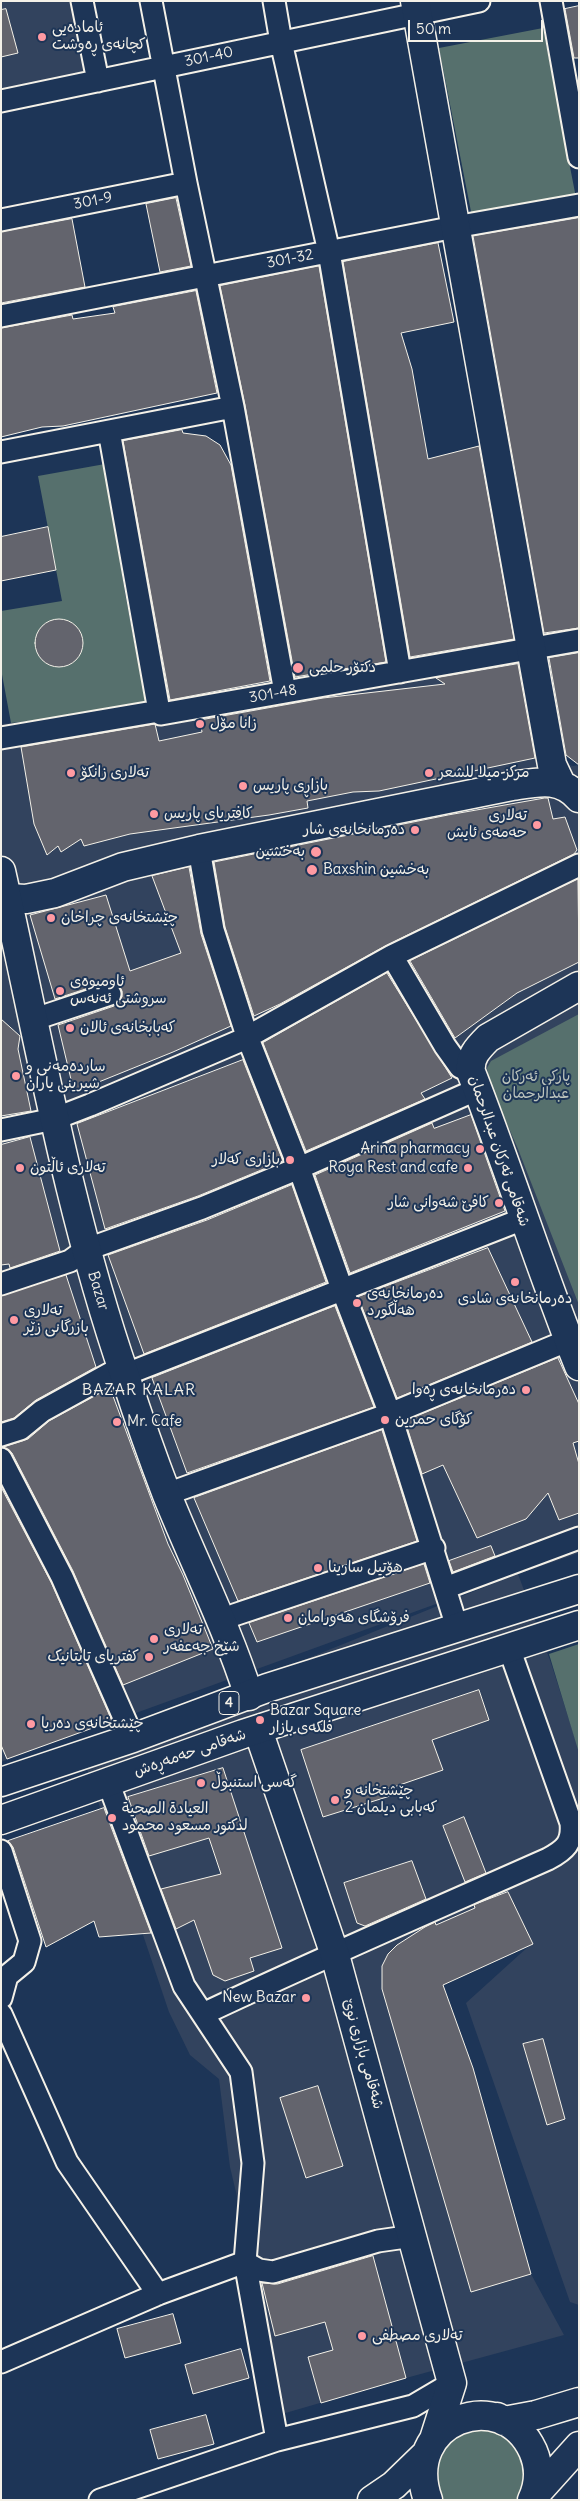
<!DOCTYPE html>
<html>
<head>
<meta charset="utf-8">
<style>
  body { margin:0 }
  #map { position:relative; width:580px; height:2501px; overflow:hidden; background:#1d3557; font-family:Delius,sans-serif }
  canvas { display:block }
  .frame { position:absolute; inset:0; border:2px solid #f4f1e8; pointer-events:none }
  .scale { position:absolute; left:408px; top:20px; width:135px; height:22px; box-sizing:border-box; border:2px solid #f4f1e8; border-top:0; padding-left:6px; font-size:15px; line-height:18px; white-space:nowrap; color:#f4f1e8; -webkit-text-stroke:4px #1d3557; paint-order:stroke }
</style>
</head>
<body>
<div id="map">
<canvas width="580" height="2501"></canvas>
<div class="frame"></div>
<div class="scale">50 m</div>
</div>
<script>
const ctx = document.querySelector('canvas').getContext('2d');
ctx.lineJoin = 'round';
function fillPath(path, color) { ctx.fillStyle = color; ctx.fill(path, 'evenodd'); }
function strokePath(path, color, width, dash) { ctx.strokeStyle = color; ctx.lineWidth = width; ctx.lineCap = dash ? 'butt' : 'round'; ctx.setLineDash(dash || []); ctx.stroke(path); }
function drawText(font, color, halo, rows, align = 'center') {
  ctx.font = font + ' Delius,"Playpen Sans Arabic",sans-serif'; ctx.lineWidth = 4; ctx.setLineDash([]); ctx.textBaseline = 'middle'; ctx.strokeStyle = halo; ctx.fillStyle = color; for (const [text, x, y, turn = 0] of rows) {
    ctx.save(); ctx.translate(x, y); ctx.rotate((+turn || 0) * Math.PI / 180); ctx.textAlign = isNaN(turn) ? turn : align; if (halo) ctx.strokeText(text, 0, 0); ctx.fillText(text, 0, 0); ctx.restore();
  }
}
fillPath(new Path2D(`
  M1,1h76l12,71 -88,18z
  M523,649l16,109 34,8 6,-1v788l-61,21 33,89 28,88v554l-9,-3 -104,-299 64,-58 -87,40 29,82 59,207 33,61 -158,43 -124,36 -9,-66 -43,-181 -11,-88 -29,-24 -21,-43 -90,-267 118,-42 305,-123 -501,182v-1038l325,-28 48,-25z`), '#32435e');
fillPath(new Path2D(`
  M543,28l35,180 -104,19 -35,-179z
  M105,464l20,129 22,116 -136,14 -10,-54v-58l61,-10 -24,-125z
  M579,1014v291l-61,-156 -28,-64 -3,-17 4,-7z
  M579,1644v109l-30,-99z
  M484,2429c5,2 11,2 15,4 24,11 36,46 19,67h-75c-20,-37 2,-67 41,-71z`), '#56706d');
const building = new Path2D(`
  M579,6v52h-5l-9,-49z
  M6,9l12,44 -17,4v-47z
  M176,198l15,68 -31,6 -14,-68z
  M579,218v410l-35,5 -71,-397z
  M72,219l13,68 -84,16v-71z
  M438,243l16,79 -53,11 11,36 16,90 51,-13 35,193 -104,18 -67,-395z
  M319,266l67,396 -91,15 -50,-272 -25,-119z
  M196,291l21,102 -154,33 -21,1 -41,10v-109l71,-13 1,4 42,-6 -2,-6z
  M182,430l1,3 23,3 14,9 11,20 39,216 -100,19 -47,-259z
  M48,527l8,43 -55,11v-44z
  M35 643a24 24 0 1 1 48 0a24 24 0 1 1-48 0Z
  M579,653v112l-13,-10 -17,-97z
  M518,664l17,94 -156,33 -26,1 -46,9 1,7 -39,7 -139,19 -46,12 -3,-7 -20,13 -3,-6 -11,9 -13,-31 -13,-77 134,-23 4,17 43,-9 -2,-12 123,-22 122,-14 -9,-6z
  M545,798h3l5,21 12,-2 12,33 -3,4 -187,91 -107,59 -26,12 -29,-89 -11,-65 234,-47z
  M189,867l12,67 30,92 -58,26 -99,40 -16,-67 56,-19 8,-9v-6l-4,-7 -11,-2 -52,17 -25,-84 76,-20 24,76 51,-18 -29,-77z
  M578,879l1,83 -62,31 -62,45 -45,-77z
  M387,973l65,105 -31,15 4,6 -119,52 -43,-108z
  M1,1019l19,17 -2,13 13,62 -30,5z
  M243,1060l40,101 -85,35 -93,33 -28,-105z
  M471,1115l34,96 -155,62 -35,-98 117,-52 2,5z
  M30,1137l30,114 -50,17 -1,-4 -8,1v-120z
  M292,1185l34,97 -182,72 -36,-99 99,-35z
  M488,1248l44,94 -135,56 -39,-101z
  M66,1275l30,92 -60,33 -22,18 -13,4v-126z
  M335,1306l39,101 -187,66 -35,-95z
  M558,1358l21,46v37l-6,2 6,21v49l-20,7 -11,-27 -22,26 -49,19 -34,-73 -21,9 -17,-53z
  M110,1388l58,156 15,31 30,74 -90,36 -50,-114 -61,-118 -9,-6 25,-8 21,-18z
  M382,1430l35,111 -179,60 -44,-103z
  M1,1487l50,95 61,139 -105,38 -6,-14z
  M491,1546l4,10 -42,16 -4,-11z
  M424,1564l6,19 -173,59 -8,-19z
  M479,1690l10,30 -57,20 11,30 -55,19 2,7 -67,21 -22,-67z
  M223,1768l59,180 -32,10 4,13 -29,10 -12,-6 -19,-55 -18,9 -15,-40 60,-15 -12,-36 -60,18 -21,-59z
  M104,1808l47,125 -52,4 -5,-16 -48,26 -33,-100 -5,-6z
  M464,1817l22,56 -21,9 -22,-56z
  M412,1861l14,38 -61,27 -8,-3 -13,-40z
  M508,1892l25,52 -90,41 30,83 58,206 -60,18 -89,-303v-23l6,-12 9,-9 28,-18 10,-5 1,3 39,-17 -1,-3z
  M543,2039l22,80 -18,6 -24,-81z
  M318,2086l25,80 -37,12 -26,-80z
  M373,2256l33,122 -85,25 -13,-46 25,-7 -8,-28 -50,14 -13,-53 15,1z
  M173,2314l8,29 -56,15 -8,-29z
  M241,2349l8,29 -56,16 -8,-29z
  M206,2415l8,29 -56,15 -8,-29z`);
fillPath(building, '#63646d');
strokePath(building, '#f4f1e8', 1);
const street = new Path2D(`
  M82,1l16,80
  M151,1l35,182 47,224 52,285
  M274,1l7,41 48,210 71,420
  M551,1l28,156
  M1,101l478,-100
  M1,220l185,-37
  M1,316l454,-89 124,-22
  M109,431l50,280
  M1,452l232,-45
  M1,738l158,-27 2,3 418,-74
  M199,849l14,81 34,106 52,132 43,121 48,125 67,213
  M392,956l53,90 15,21 11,5
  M32,1020l78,-26
  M1,1130l53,-11 36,-14 152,-65 150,-84 187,-91
  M1,1284l69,-23 15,-11 117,-42 97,-40 179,-79
  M124,1375l399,-156
  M1,1435l19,-6 22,-18 80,-44
  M1,1459l61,118 71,161
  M167,1494l223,-80 179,-74
  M445,1588l134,-50
  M234,1615l200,-67
  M1,1851l29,90 -6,21 -17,14 -6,22
  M1,2014l66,148 91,132
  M203,2014c114,-54 230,-104 345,-155 17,-9 25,-16 23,-36l-62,-175
  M245,2262l32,178
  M245,2262l14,8 14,2 105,-31 35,-5
  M1,2362l157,-68 87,-32 8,-99 -12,-91 -57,-86 -76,-204
  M100,2500l177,-60 136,-34 39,-23`);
const secondary = new Path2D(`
  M415,1l137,764 9,19
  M7,898l19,1 29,-6 68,-26 76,-18 313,-63c26,-4 48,-10 67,12
  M579,986l-91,52c-10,10 -19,19 -17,34 38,97 69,197 108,294
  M258,1730l77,225 117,428 -18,56
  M497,2417l7,4 32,-6 43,-13
  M534,2496l45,-50
  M372,2500l22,-15 32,-31
  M428,2500c-28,-79 74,-117 105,-49 7,16 6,34 -1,49`);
const primary = new Path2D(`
  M1,871c38,169 67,340 124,505 13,40 27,80 42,119 27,67 60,132 82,201`);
const highway = new Path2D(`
  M1,1782l132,-44 134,-50 312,-99
  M1,1820l242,-86 336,-109`);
strokePath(street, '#f4f1e8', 25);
strokePath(secondary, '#f4f1e8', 31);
strokePath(primary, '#f4f1e8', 31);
strokePath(highway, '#f4f1e8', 31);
strokePath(street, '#1d3557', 21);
strokePath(secondary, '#1d3557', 28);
strokePath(primary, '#1d3557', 28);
strokePath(highway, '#1d3557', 28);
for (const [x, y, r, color] of [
  [42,37,5,"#ff9aa2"],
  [298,668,6,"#ff9aa2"],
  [200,724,5,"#ff9aa2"],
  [71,773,5,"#ff9aa2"],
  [429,773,5,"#ff9aa2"],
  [243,786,5,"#ff9aa2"],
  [154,814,5,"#ff9aa2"],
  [537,825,5,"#ff9aa2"],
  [415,830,5,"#ff9aa2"],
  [316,852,6,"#ff9aa2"],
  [312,870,6,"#ff9aa2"],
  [51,918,5,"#ff9aa2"],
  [60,991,5,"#ff9aa2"],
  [70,1028,5,"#ff9aa2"],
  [16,1076,5,"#ff9aa2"],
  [480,1149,5,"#ff9aa2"],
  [290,1160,5,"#ff9aa2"],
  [20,1168,5,"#ff9aa2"],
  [468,1168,5,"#ff9aa2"],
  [499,1203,5,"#ff9aa2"],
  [515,1282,5,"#ff9aa2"],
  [357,1303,5,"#ff9aa2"],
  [14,1320,5,"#ff9aa2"],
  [526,1390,5,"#ff9aa2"],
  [385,1420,5,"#ff9aa2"],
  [117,1422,5,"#ff9aa2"],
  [318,1568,5,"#ff9aa2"],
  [288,1618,5,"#ff9aa2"],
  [154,1639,5,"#ff9aa2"],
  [149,1657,5,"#ff9aa2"],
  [260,1720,5,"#ff9aa2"],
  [31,1724,5,"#ff9aa2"],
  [201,1783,5,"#ff9aa2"],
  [335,1800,5,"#ff9aa2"],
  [112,1818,5,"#ff9aa2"],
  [306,1998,5,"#ff9aa2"],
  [362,2336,5,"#ff9aa2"]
]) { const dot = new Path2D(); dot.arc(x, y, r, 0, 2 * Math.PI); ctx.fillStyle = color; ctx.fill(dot); strokePath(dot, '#1d3557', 2); }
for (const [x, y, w] of [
  [229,1703,20]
]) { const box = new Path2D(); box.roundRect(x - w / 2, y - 11.5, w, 23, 4); ctx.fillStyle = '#1d3557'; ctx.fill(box); strokePath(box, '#f4f1e8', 1); }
drawText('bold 14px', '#f4f1e8', null, [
  ["4",229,1703]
]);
drawText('15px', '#f4f1e8', '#1d3557', [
  ["ئامادەیی",52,28],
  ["کچانەی ڕەوشت",52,45],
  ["دکتۆر حلمی",309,668],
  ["زانا مۆل",210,724],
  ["تەلاری زانکۆ",81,773],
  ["مركز ميلا للشعر",439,773],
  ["بازاڕی پاریس",253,786],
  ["کافتریای پاریس",164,814],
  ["تەلاری",527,816,"right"],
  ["حەمەی ئایش",527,833,"right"],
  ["دەرمانخانەی شار",405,830,"right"],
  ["بەخشین",305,852,"right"],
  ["Baxshin بەخشین",323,870],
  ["چێشتخانەی چراخان",61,918],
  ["ئاومیوەی",70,982],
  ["سروشتی ئەنەس",70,999],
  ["کەبابخانەی ئالان",80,1028],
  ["ساردەمەنی و",26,1067],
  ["شیرینی یاران",26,1084],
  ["Arina pharmacy",470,1149,"right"],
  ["بازاری کەلار",280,1160,"right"],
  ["تەلاری ئاڵتون",30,1168],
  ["Roya Rest and cafe",458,1168,"right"],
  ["کافێ شەوانی شار",489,1203,"right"],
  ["دەرمانخانەی",367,1294],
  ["هەڵگورد",367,1311],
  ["دەرمانخانەی شادی",515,1299,"center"],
  ["تەلاری",24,1311],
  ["بازرگانی زێر",24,1328],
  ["دەرمانخانەی ڕەوا",516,1390,"right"],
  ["کۆگای حمرین",395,1420],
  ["Mr. Cafe",127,1422],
  ["هۆتیل سارینا",328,1568],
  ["فرۆشگای هەورامان",298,1618],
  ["تەلاری",164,1630],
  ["شێخ جەعفەر",164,1647],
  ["کفتریای تایتانیک",139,1657,"right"],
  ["Bazar Square",270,1711],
  ["فلکەی بازار",270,1728],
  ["چێشتخانەی دەریا",41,1724],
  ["گەسی استنبوڵ",211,1783],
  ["چێشتخانە و",345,1791],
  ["کەبابی دیلمان 2",345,1808],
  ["العيادة الصحية",122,1809],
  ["لدكتور مسعود محمود",122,1826],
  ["New Bazar",296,1998,"right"],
  ["تەلاری مصطفی",372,2336]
], 'left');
drawText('15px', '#f4f1e8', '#1d3557', [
  ["301-40",209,57,-12],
  ["301-9",93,201,-11],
  ["301-32",290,259,-11],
  ["301-48",273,694,-10],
  ["شەقامی ئەرکان عبدالرحمان",499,1151,71],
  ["Bazar",98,1291,73],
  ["شەقامی حەمەڕەش",190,1753,-19],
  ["شەقامی بازاری نوێ",363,2054,74]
]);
drawText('15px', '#bdc4bd', '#1d3557', [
  ["پارکی ئەرکان",536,1077],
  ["عبدالرحمان",536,1094]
]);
ctx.letterSpacing = '1px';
drawText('16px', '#f4f1e8', '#1d3557', [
  ["BAZAR KALAR",139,1390]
]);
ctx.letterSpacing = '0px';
</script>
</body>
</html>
